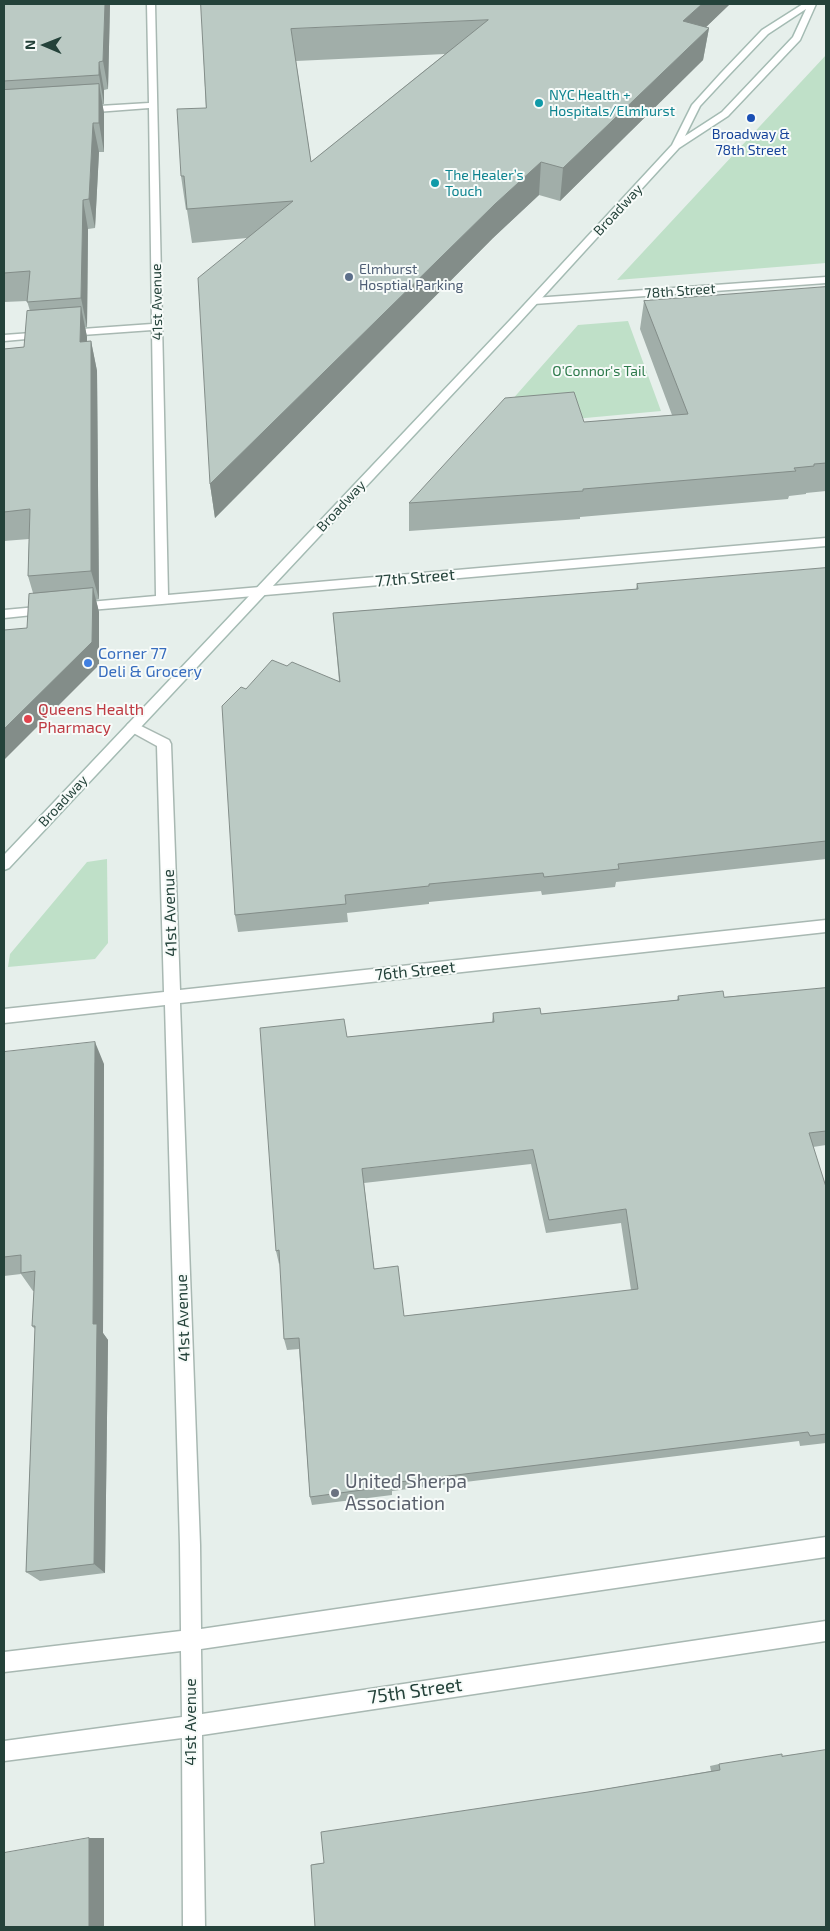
<!DOCTYPE html>
<html>
<head>
<meta charset="utf-8">
<style>
  body { margin:0 }
  #map { position:relative; width:830px; height:1931px; overflow:hidden; background:#e6efeb; font-family:"Exo 2",sans-serif }
  canvas { display:block }
  .frame { position:absolute; inset:0; border:5px solid #24423a; pointer-events:none }
  .north { position:absolute; left:20px; top:20px; width:50px; height:50px; -webkit-text-stroke:4px #f7fbf9; paint-order:stroke; rotate:271deg; font-size:14px; font-weight:700; line-height:20px; text-align:center; color:#24423a }
  .north::after { content:''; display:block; margin:auto; width:18px; height:22px; background:#24423a; clip-path:polygon(50% 0,100% 100%,50% 72%,0 100%) }
</style>
</head>
<body>
<div id="map">
<canvas width="830" height="1931"></canvas>
<div class="frame"></div>
<div class="north">N</div>
</div>
<script>
const ctx = document.querySelector('canvas').getContext('2d');
ctx.lineJoin = 'round';
function fillPath(path, color) { ctx.fillStyle = color; ctx.fill(path, 'evenodd'); }
function strokePath(path, color, width, dash) { ctx.strokeStyle = color; ctx.lineWidth = width; ctx.lineCap = dash ? 'butt' : 'round'; ctx.setLineDash(dash || []); ctx.stroke(path); }
function drawText(font, color, halo, rows, align = 'center') {
  ctx.font = font + ' "Exo 2",sans-serif'; ctx.lineWidth = 4; ctx.setLineDash([]); ctx.textBaseline = 'middle'; ctx.strokeStyle = halo; ctx.fillStyle = color; for (const [text, x, y, turn = 0] of rows) {
    ctx.save(); ctx.translate(x, y); ctx.rotate((+turn || 0) * Math.PI / 180); ctx.textAlign = isNaN(turn) ? turn : align; if (halo) ctx.strokeText(text, 0, 0); ctx.fillText(text, 0, 0); ctx.restore();
  }
}
fillPath(new Path2D(`
  M826,55v208l-209,17z
  M628,321l33,90 -173,16 90,-102z
  M107,859l1,84 -13,16 -87,8 2,-13 77,-92z`), '#bfe0c8');
const street = new Path2D(`
  M147,4h8l13,591 658,-57v8l-664,58 -84,7 -4,-1 -2,-3 6,-4 78,-7 -4,-266 -84,6 -5,-3 5,-3 84,-6 -3,-216 -66,5 -4,-3 4,-3 66,-4z
  M826,277v6l-292,21 -5,-3 5,-3z
  M45,332l5,3 -1,2 -45,4v-6z
  M48,606l6,4 -2,3 -48,5v-8z
  M133,722l36,18 2,4 9,246 646,-70v12l-646,71 20,542 1,84 625,-92v20l-625,92 1,65 624,-93v20l-624,94 3,192h-22l-1,-189 -178,23v-20l178,-24 -1,-66 -177,21v-20l177,-21 -1,-86 -15,-540 -161,18v-14l160,-17 -7,-246 -29,-16 -2,-3 2,-3z`);
const secondary = new Path2D(`
  M803,4h13l-16,36 -72,76 -49,32 -159,174 -511,546 -5,2v-15l508,-537 160,-173 20,-40 29,-32 41,-43zM806,9l-13,28 -71,75 -37,24 15,-30 27,-29 41,-43z`);
strokePath(street, '#a8b8b2', 3);
strokePath(secondary, '#a4bbb3', 3);
fillPath(street, '#fff');
fillPath(secondary, '#fff');
fillPath(new Path2D(`
  M4,4h106l-2,85 -4,1v14h-2l2,9v39h-5l-4,76 -7,1 -1,98h-2l2,10v5l4,-1 6,30 2,228 -3,1 3,12v53l-72,-37 6,-35 -5,-17 1,-37 -25,2v-192l20,-2 6,-36 -3,-10 -23,1z
  M201,4h529l-24,23 3,1 -6,32 -143,141 -21,-6 -46,43 -278,280 -5,-34 37,-246 -55,5 -5,-33h-1l-5,-34 25,-68zM445,54l-134,108 -15,-101z
  M826,287v204l-20,2v1l-17,2 -1,3 -208,18v2l-171,12v-28l175,-81 88,-7 -32,-86 4,-28z
  M826,568v291l-210,23 -1,5 -73,8 -1,-4 -112,11v2l-82,9 1,9 -110,10 -3,-17 11,-226 41,-23 52,15 -6,-68 303,-24 1,-5z
  M826,988v157l-13,2 13,40v256l-26,3 -1,-5 -407,50v4l-80,10 -2,-8 -11,-148 -12,1 -3,-11 -4,-76 -1,1 -3,-13 71,-214 145,-15 1,-9 48,1 136,-14 1,-4 46,1zM531,1164l15,69 75,-10 10,67 -227,26 -30,-47 -10,-86z
  M4,1052l100,12 -1,269 5,7 -3,233 -65,8 -14,-9 9,-243 -3,-3 2,-35h-1l-12,-17 -17,2z
  M719,1764l107,163 -515,-62 3,-1 10,-1 264,-71 123,-21 -1,-5z`), '#a1aea9');
fillPath(new Path2D(`
  M105,4h5l-2,85 -5,-28z
  M702,4h28l-51,49 4,-32z
  M709,28l-6,32 -143,141 3,-33z
  M99,62l5,28v14l-5,-29z
  M99,84l5,29v39l-5,-29z
  M93,123l6,29 -4,76 -6,-29z
  M541,162l-2,33 -46,43 -278,280 -5,-34 285,-280z
  M83,200l5,29 -1,98 -6,-29z
  M81,307l6,30v35l-7,-30z
  M91,341l6,30 2,228 -8,-28z
  M93,588l6,24v53l-95,95v-31z
  M95,1042l9,22 -1,269 5,7 -3,233 -11,-9 -1,-240z
  M89,1838h15v89h-15z`), '#838d89');
const building = new Path2D(`
  M4,4h101l-2,57 -4,1v13l-95,6z
  M201,4h501l-19,17 26,7 -146,140 -22,-6 -46,42 -285,280 -12,-206 95,-77 -106,8 -3,-33h-3l-4,-67 29,-1zM488,20l-177,142 -20,-133z
  M99,84v39h-6l-4,76 -6,1 -2,98 -54,4 3,-31 -26,2v-183z
  M826,287v176l-12,1v2l-20,2 2,3 -213,18v2l-174,12 96,-105 69,-6 10,30 104,-8 -44,-113z
  M81,307l-1,35 11,-1v230l-63,5 2,-67 -26,3v-163l20,-2 3,-36z
  M826,568v273l-208,23 1,5 -75,8 -1,-4 -114,11v2l-84,9 1,9 -111,11 -13,-209 19,-19 5,2 26,-29 15,6 5,-4 48,20 -7,-69 305,-24 -1,-5z
  M93,588l-1,54 -88,87v-99l23,-2 2,-34z
  M826,988v143l-17,2 17,54v247l-16,2 -2,-4 -417,51 1,3 -82,11 -11,-159 -15,1 -5,-89 -3,1 -16,-223 84,-9 3,18 147,-15 -1,-9 47,-5 1,6 138,-14 -1,-4 45,-5 1,6zM533,1150l16,70 77,-11 12,80 -234,27 -6,-50 -24,3 -12,-100z
  M95,1042l-2,282h4l-3,240 -68,8 9,-246h-3l3,-55 -14,2v-18l-17,2v-205z
  M826,1750v177h-511l-4,-62 13,-2 -3,-31 267,-40 132,-22 -1,-6 63,-10v2z
  M89,1838v89h-85v-74z`);
fillPath(building, '#bbcac4');
strokePath(building, '#838d89', 1);
for (const [x, y, r, color] of [
  [539,103,5,"#0f9aa8"],
  [751,118,5,"#1a4fb4"],
  [435,183,5,"#0f9aa8"],
  [349,277,5,"#5c6f8a"],
  [88,663,5,"#3f7fe0"],
  [28,719,5,"#e0444e"],
  [335,1493,5,"#6b7280"]
]) { const dot = new Path2D(); dot.arc(x, y, r, 0, 2 * Math.PI); ctx.fillStyle = color; ctx.fill(dot); strokePath(dot, '#f7fbf9', 2); }
drawText('14px', '#0d838f', '#f7fbf9', [
  ["NYC Health +",549,95],
  ["Hospitals/Elmhurst",549,111],
  ["The Healer’s",445,175],
  ["Touch",445,191]
], 'left');
drawText('14px', '#164399', '#f7fbf9', [
  ["Broadway &",751,134],
  ["78th Street",751,150]
]);
drawText('14px', '#24423a', '#f7fbf9', [
  ["Broadway",618,210,-47],
  ["78th Street",680,291,-4],
  ["41st Avenue",157,302,-91],
  ["Broadway",341,506,-47],
  ["Broadway",63,801,-47]
]);
drawText('14px', '#4e5e75', '#f7fbf9', [
  ["Elmhurst",359,269],
  ["Hosptial Parking",359,285]
], 'left');
drawText('14px', '#2d7a4b', '#f7fbf9', [
  ["O'Connor's Tail",599,371]
]);
drawText('16px', '#24423a', '#f7fbf9', [
  ["77th Street",415,578,-5],
  ["41st Avenue",170,913,-92],
  ["76th Street",415,971,-6],
  ["41st Avenue",183,1318,-92],
  ["41st Avenue",191,1722,-90]
]);
drawText('16px', '#366cbe', '#f7fbf9', [
  ["Corner 77",98,654],
  ["Deli & Grocery",98,672]
], 'left');
drawText('16px', '#be3a42', '#f7fbf9', [
  ["Queens Health",38,710],
  ["Pharmacy",38,728]
], 'left');
drawText('19px', '#5b616d', '#f7fbf9', [
  ["United Sherpa",345,1482],
  ["Association",345,1504]
], 'left');
drawText('19px', '#24423a', '#f7fbf9', [
  ["75th Street",415,1691,-8]
]);
</script>
</body>
</html>
